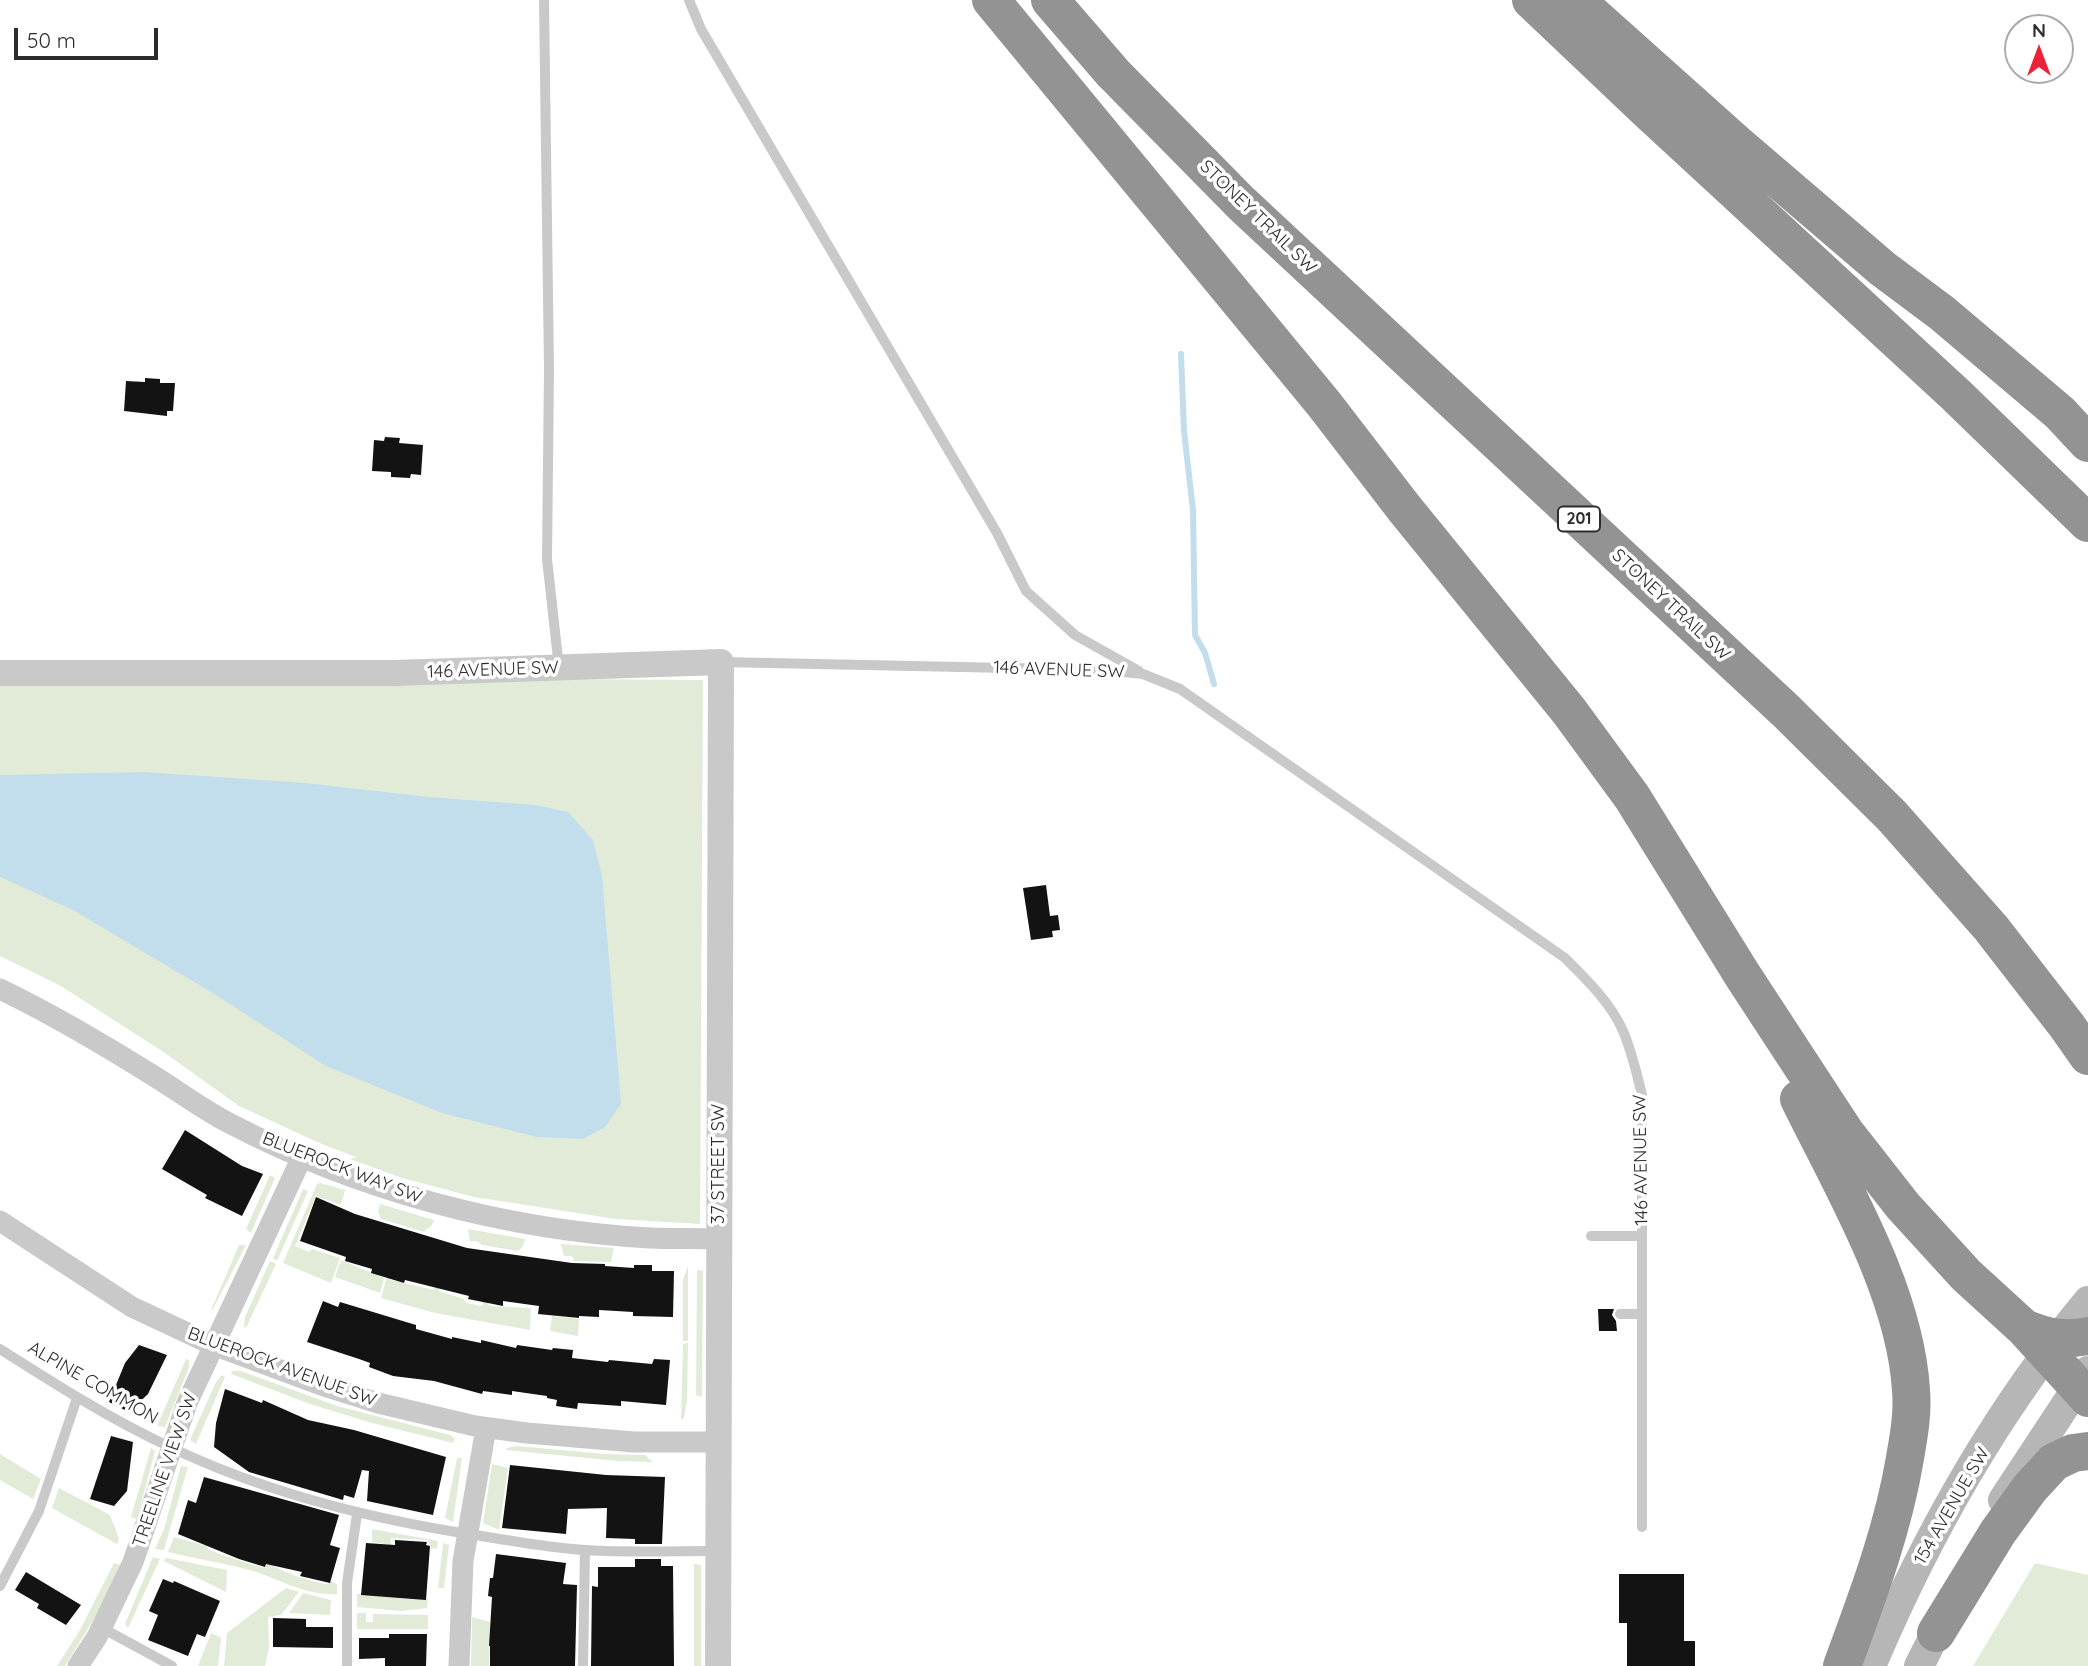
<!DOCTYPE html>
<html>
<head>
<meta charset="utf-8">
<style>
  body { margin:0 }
  #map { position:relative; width:2088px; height:1666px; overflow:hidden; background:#fff; font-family:Quicksand,sans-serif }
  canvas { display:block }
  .north { position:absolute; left:2004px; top:14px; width:70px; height:70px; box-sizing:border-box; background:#fff; border:2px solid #ababab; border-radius:50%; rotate:0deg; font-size:19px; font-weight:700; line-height:28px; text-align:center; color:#2c2c2c }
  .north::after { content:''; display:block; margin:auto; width:24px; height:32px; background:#ef2137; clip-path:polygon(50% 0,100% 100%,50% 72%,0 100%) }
  .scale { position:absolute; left:14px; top:28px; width:144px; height:32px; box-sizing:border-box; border:4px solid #2c2c2c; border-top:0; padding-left:9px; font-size:21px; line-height:24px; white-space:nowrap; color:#2c2c2c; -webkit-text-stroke:5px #fff; paint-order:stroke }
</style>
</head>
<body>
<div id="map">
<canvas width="2088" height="1666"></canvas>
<div class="north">N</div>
<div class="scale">50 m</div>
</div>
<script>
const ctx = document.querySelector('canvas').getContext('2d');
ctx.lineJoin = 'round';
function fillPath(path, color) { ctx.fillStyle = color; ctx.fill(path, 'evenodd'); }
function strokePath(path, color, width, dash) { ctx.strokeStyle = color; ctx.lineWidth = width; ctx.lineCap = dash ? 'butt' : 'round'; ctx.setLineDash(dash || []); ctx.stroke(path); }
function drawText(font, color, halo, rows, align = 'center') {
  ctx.font = font + ' Quicksand,sans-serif'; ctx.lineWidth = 7; ctx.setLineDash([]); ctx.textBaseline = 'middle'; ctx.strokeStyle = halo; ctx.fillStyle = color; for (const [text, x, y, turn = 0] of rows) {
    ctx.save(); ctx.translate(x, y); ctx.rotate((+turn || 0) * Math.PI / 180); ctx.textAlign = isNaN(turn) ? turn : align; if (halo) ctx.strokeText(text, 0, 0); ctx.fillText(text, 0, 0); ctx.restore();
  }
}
fillPath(new Path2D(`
  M0,675l703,5 -3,544 -84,-5 -142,-22 -72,-19 -52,-19 6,-2 -39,-15 -78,-36 -74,-53 -104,-67 -61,-30z
  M270,1175l5,3 -24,55 -5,-4z
  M320,1183l25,7 -4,15 -25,-9 -21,50 14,6 3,-3 28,9 -9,25 -48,-20 34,-79z
  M303,1189l5,2 -31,70 -4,-3z
  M380,1204l54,16 -2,5 -8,7 -43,-13 -3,-8z
  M468,1229l57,10 -2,7 -5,5 -36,-6 -5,-4h-7z
  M561,1244l53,4 -3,14 -37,-1 -2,-5h-8z
  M239,1245h7l-34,66v-3z
  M341,1260l43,18 -4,15 -45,-16z
  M270,1261l6,3 -29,62 -3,2 1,-11z
  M441,1264l-2,27 25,8 2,4 16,3 4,-16 3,16 42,2 -1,22 -95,-17 -54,-15 6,-21 4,3 43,10z
  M688,1266v75h-5v-61z
  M697,1270l6,1 -1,126 -6,-2z
  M552,1316l27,3 -1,17 -28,-5z
  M688,1343l-1,57 -3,18 -3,2 2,-76z
  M186,1359l3,1v7l-24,60 -8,-1z
  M232,1371h9l96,35 113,29 5,4 -2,4 -81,-20 -62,-19 -79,-30z
  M222,1375l3,2 -29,67 -6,-4 26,-58z
  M516,1446l89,8 40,1 8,7 -35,-1 -112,-11 1,-2z
  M151,1448l4,3 -18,68 -6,-2z
  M0,1454l41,25 -8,20 -33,-19z
  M457,1458h5l-9,64 -8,-4z
  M492,1464l16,4 -9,62 -16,-7z
  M181,1466l7,1 -24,83 -9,-1 9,-20z
  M59,1488l51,27 9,24 -2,5 -65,-36z
  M372,1529l66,12 -1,8 -6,-1 -3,-8 -37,-2v7l-19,-3z
  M174,1537l33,9v3c17,7 40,14 58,19l2,-4h3c12,8 44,19 58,20l3,-3 6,3v10c-31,2 -55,-14 -84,-23 -28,-8 -57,-12 -85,-19z
  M443,1543l6,2 -5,43h-6z
  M153,1557l7,2 -32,69 -3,-4z
  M166,1558l61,12 -1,22 -62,-31z
  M114,1563l6,2 -23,49 -32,52h-8l23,-36z
  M2035,1563l53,12v91h-115z
  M694,1564l7,1v101h-7z
  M286,1588l13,4 -18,23 -13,2 1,30 -4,19h-41l3,-33z
  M303,1593l28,7 -1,15 -41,-2z
  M357,1594l71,5 -1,9 -26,3 -44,-4z
  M357,1613h9v9h7v-8l55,1v14h-71z
  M472,1617l18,5 -1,44h-18z
  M211,1633l10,5 -3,28h-20z`), '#e2ebd7');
fillPath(new Path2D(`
  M143,772l162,11 123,14 107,8 33,7 25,28 9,36 19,228 -16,23 -22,12 -46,-2 -95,-24 -116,-47 -110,-71 -143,-85 -73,-33v-102z`), '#c2ddec');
strokePath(new Path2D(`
  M1181,354l3,77 9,79 2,125 10,18 9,31`), '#c2ddec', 6);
fillPath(new Path2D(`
  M145,378l15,1v4h15l-2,28h-6v5l-43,-5 2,-30 19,1z
  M385,437l15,1 -1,5 24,2 -2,30 -10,-1 -1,4 -19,-1v-5l-19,-1 2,-31 10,1z
  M1046,885l4,31 8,-1 2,15 -8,1 1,6 -22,3 -8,-52z
  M185,1130l57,36 21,8 -21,42 -37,-18 2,-3 -45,-26z
  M316,1197l39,17 112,34 105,15 33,1v2l29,2v-3h18v6h22l-1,46 -40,-1v-4l-34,-2v7l-20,-1v2l-41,-4 1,-8 -36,-5v5l-35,-7 1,-3 -64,-16 -1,3 -33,-10 1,-4 -27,-8 1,-4 -46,-16z
  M323,1301l15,6 2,-5 76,23v4l36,10v-2l29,6v-3l35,8 1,-3 35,5 1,-2 20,2 -1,8 36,4 1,-2 43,4 2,-5 16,1 -4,45 -45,-4v5l-43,-3 -1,6 -21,-3 1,-6 -10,-2v-2l-35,-5v4l-29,-4 -1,3 -48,-13 -41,-5 -24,-9 1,-4 -11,-4 -52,-17z
  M1598,1309h16l-2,6 4,6 1,10h-18z
  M139,1345l28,10 -19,39 -19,18 -20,-10 16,-39z
  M225,1389l37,14 1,-3 45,20 46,10 92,27 -13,58 -66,-14 2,-30 -7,-1 -8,28 -10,-3 -1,5 -94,-28 -35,-25 2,-24z
  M111,1436l22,6 -6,49 -13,15 -24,-7z
  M510,1465l96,10 59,2 -3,67h-27v-5l-29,-1 1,-30 -39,1 -2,25 -64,-6z
  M204,1477l135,38 -9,30 10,3 -10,35 -30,-7 2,-4 -36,-8 -1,3 -26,-8 -61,-25 10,-34 8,3z
  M395,1540l32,2 -1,3 4,1 -4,54 -65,-5 5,-52 29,2z
  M496,1554l70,9 -3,21 14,1 -2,81h-85v-20h-1l3,-49 -4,-1 2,-18h3z
  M635,1559h26v7h12l1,100h-83l1,-80 6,1v-20h37z
  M26,1572l55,33 -15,20 -29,-17 2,-4 -24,-14z
  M1619,1574h65v67h11v25h-68v-43h-8z
  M163,1579l10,4 1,-2 46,20 -15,36 -8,-3 -9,22 -40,-16 10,-25 -9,-4z
  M273,1618l33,1v8h27v21l-60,-1z
  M389,1634h38l-1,32h-41v-8l-26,1v-21h30z`), '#131313');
strokePath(new Path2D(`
  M544,0l5,369 -2,190 12,109
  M689,0l12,29 296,504 29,58 49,44 64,36
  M721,662l383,8 39,4 37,15 385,269c21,21 46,45 58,73 9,21 14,43 19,64v432
  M1591,1236h51
  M1620,1314h21
  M0,1349c55,35 110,70 170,98 96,46 200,72 305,88 44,7 87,15 131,16 37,1 75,0 112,0
  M0,1586l39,-75 38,-113
  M102,1628l70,38
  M347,1666v-83l10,-69
  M583,1666l2,-116`), '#c9c9c9', 10);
strokePath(new Path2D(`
  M0,989c54,26 106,57 157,89 24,15 47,32 72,45 128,67 276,107 421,115 23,1 46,0 69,1
  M0,1221l132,86 81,38 108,40 57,18 97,23 52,7 107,9h84
  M78,1666l19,-29 36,-75 54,-159 115,-246
  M459,1666l4,-105 23,-133`), '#c9c9c9', 21);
strokePath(new Path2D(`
  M0,673h394l327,-11 -3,1004`), '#c9c9c9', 26);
strokePath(new Path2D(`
  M2003,1500l85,-129
  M1871,1666c55,-130 126,-256 217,-365
  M1919,1666l27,-53`), '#b6b6b6', 30);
strokePath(new Path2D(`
  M991,0l333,404 80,104 165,203 63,86 111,179 102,156 58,74 63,69 58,53 64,70
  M1050,0l63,73 128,130 545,508 106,105 99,112 76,98 21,30
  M1531,0l117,111 308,284 132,128
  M1576,0l161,144 146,125 59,44 118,100 28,30
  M1799,1099c43,88 106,192 112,291 2,23 -2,45 -6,68 -12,72 -38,140 -63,208
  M2024,1328c22,9 40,13 64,8
  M1936,1633l62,-101 32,-44 24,-26 19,-9 15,-2`), '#939393', 38);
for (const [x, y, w] of [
  [1579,519,42]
]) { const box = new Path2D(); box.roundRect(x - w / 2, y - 12.5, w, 25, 5); ctx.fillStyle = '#fff'; ctx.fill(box); strokePath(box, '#2c2c2c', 2); }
drawText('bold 16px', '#2c2c2c', null, [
  ["201",1579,519]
]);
drawText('18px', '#2c2c2c', '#fff', [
  ["STONEY TRAIL SW",1258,217,44],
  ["STONEY TRAIL SW",1671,605,43],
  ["146 AVENUE SW",493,670,-2],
  ["146 AVENUE SW",1059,670,2],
  ["146 AVENUE SW",1641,1160,-91],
  ["37 STREET SW",719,1164,-90],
  ["BLUEROCK WAY SW",342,1168,21],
  ["BLUEROCK AVENUE SW",282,1367,20],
  ["ALPINE COMMON",93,1383,30],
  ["TREELINE VIEW SW",165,1470,-71],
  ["154 AVENUE SW",1952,1506,-60]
]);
</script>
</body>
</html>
